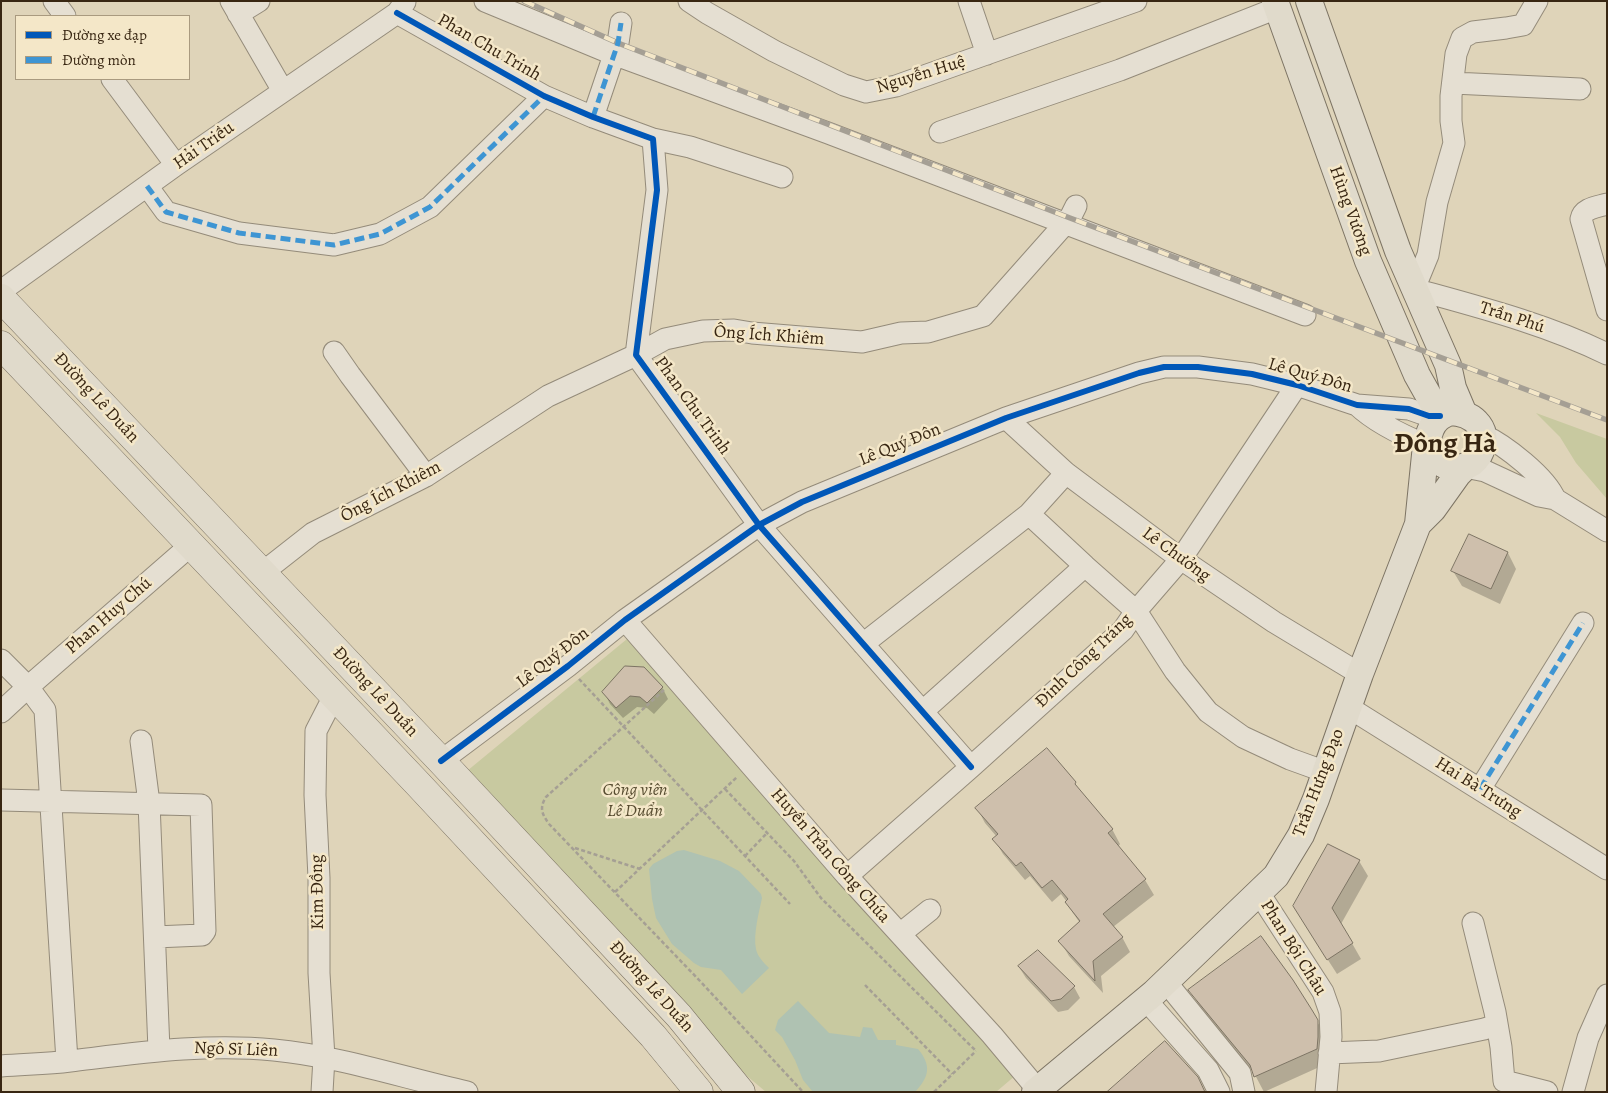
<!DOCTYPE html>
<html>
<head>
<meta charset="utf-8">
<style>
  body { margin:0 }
  #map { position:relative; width:1608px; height:1093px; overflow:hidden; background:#dfd4b9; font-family:Alegreya,serif }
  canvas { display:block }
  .frame { position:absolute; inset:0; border:2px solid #382612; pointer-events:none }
  .legend { position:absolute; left:15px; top:15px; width:175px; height:65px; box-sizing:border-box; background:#f4e7c8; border:1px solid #a99a7f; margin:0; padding:6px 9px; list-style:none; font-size:15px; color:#382612 }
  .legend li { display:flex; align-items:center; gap:10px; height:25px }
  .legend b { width:25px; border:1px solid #a99a7f }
</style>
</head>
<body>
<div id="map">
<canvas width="1608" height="1093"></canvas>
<div class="frame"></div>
<ul class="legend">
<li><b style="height:6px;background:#0057b8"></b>Đường xe đạp</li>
<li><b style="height:6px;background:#3e95d3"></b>Đường mòn</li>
</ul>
</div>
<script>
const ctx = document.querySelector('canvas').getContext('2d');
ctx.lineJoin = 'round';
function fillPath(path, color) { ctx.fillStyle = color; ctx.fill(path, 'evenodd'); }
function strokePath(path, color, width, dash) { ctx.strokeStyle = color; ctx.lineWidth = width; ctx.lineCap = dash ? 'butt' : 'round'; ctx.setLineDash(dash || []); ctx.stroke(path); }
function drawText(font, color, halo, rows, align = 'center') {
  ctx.font = font + ' Alegreya,serif'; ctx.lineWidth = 5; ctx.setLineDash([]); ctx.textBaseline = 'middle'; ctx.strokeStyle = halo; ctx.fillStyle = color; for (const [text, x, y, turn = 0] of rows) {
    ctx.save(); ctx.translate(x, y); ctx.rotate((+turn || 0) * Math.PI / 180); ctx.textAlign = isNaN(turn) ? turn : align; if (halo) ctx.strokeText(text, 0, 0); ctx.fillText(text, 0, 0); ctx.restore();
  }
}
fillPath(new Path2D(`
  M1536,413l71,26v60l-31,-36 -16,-26z
  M627,639l389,436 -20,17h-230l-19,-16 -280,-305z`), '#c8c9a0');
fillPath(new Path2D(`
  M684,850l36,11 19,10 22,23 1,4c-3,14 -9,37 -6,51 1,7 8,14 13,19l-27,26 -21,-24 -20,-3 -7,-4 -22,-19 -16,-26 -4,-19 -3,-30 4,-5 24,-13z
  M798,1001l31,32 31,4 3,-10 9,1 6,12h18v5l22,4c14,17 11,28 -3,43h-102l-10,-12 -8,-20 -13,-23 -7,-7 3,-10z`), '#afc2b2');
fillPath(new Path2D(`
  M1508,553l8,16 -16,35 -38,-18 -9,-15z
  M662,687l6,12 -14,15 -7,-6 -10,-1 -14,11 -13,-14 -6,-12z
  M1075,783l6,10 31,36 8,15 -2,3 27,33 9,15 -41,32 9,10 8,15 -29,24 2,17 -34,-37 -9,-15 20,-18 -14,-20 1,-1 -6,-8 -9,8 -22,-26 -5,4 -22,-26 -9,-15 3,-2 -12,-14 -8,-15z
  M1359,861l9,15 -27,48 20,35 -24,15 -34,-53z
  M1019,967l55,20 6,11 -12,12 -10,2 -32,-34z
  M1190,990l121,21 15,26v27l-62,28 -10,-19 -55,-68z`), '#0003');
const building = new Path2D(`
  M1469,534l39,18 -17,37 -40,-18z
  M625,666l19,1 19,20 -16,16 -7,-6 -10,-1 -14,12 -14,-16z
  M1047,748l29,34 -1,2 38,45 -5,4 38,46 -43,35 20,23 -30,24 2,20 -37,-40 22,-20 -15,-19 3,-3 -16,-19 -10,8 -21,-26 -5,4 -24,-27 6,-5 -23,-26z
  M1328,844l32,16 -28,48 21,35 -26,17 -34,-54z
  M1261,936l32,44 19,30 6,10v17l-1,12 -63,28 -4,-12 -62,-75z
  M1038,950l37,36 -14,13 -10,2 -33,-35z
  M1165,1041l33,36 7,15h-98z`);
fillPath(building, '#cebfac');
strokePath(building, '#7d7464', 1);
const minor = new Path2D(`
  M54,1l11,15
  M231,1l52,90
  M485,1l128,53 215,79 477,182
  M689,1l18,12 67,38 70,34 22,7 30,-6 240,-85
  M969,1l18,53
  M1537,1l-14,24 -17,3 -33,4 -11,6 -6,16 -5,42v25l3,22 -17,59 -9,53 -14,34c65,18 132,35 193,65
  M397,13l147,83 49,21 60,22 4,51 -21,165 123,170 212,242
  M238,14l21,-13
  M112,79l64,86
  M1453,83l127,6
  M593,117l25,-74 3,-20
  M940,132l180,-62 157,-62
  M653,139l37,8 92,30
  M147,186l19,26 73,21 95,12 46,-11 50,-27 114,-111
  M1607,204c-10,3 -24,4 -26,15l26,91
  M1,291l175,-126 221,-152 8,-11
  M334,352l16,23 76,101
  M1357,405c18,17 47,31 69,40
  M1006,418l60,55 115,86 93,63 86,52
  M1483,435c22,10 63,42 72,64
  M1465,467l20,4 54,25 16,3 52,32
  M1029,514l56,52 51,45 39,60 33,41 35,25 47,22 36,13
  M262,573l51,-40 113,-57 122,-80 88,-41 29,-16 38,-8 31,-1 18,3 110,9 39,-9 27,-1 55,-16 87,-98 6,-12
  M625,620l222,256 145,159 46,55
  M863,644l166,-130 37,-41
  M1,660l27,27 17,23 22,351
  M1348,707l259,162
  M923,711l162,-145
  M1,712l27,-25 163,-142
  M141,741l8,62 10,247
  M441,761l127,-95 57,-46 134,-95 43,-23 204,-84 133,-45 25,-6h34l54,7 45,11 60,20 52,4 20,7h11
  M1480,789l103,-166
  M1,800l200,5 4,126 -3,4 -47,2
  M847,876l124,-109 152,-137 13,-19 45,-52 116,-174
  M1259,893l64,99 7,20 1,25 -5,55
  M1473,923l22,89 6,35 3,34 43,11
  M900,934l30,-24
  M1166,982l74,91 4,19
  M1146,1000l62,70 11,22
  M1329,1053l50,-2 105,-22 13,-4
  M1,1066c23,-2 46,-2 69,-5 68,-8 135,-18 204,-11 64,6 130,28 193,42
  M322,1092l2,-34 -5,-85v-95l-4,-83 1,-64 18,-35
  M1573,1092l15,-54 19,-43`);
const major = new Path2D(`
  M1275,1l93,260 49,114 23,41
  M1309,1l89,250 50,114 5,23 11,26
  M1450,412c25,1 42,19 29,43 -16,27 -63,7 -48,-26 4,-10 10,-13 19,-17z
  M1418,524l15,-15 25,-35 7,-7
  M1035,1092l119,-99 122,-117 25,-41 15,-36 44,-125 58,-150 8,-79`);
const highway = new Path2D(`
  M1,298l440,463 238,255 62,76
  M1,345l417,439 235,252 46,56`);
strokePath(minor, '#948b7a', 23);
strokePath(major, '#7d7464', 28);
strokePath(highway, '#7d7464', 29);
strokePath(new Path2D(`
  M579,679l211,225
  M664,690l-118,107c-7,11 -4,17 3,27l151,157 103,111
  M725,789l69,72 27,37 155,153
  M575,848l65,21
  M745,856l22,-23
  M615,892l122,-115
  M865,985l87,89
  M934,1092l42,-41`), '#a59f94', 2.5, [4, 2.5]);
strokePath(minor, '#e5dfd2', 21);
strokePath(major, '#e0dacb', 26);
strokePath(highway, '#e0dacb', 28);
const rail = new Path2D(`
  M524,1l94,42 452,175 537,202`);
strokePath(rail, '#a59f94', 5.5);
strokePath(rail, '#f4e7c8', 4, [11]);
strokePath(new Path2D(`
  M593,117l25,-74 3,-20
  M147,186l19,26 73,21 95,12 46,-11 50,-27 114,-111
  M1480,789l103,-166`), '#3e95d3', 5, [10, 5]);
strokePath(new Path2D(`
  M397,13l147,83 49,21 60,22 4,51 -21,165 123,170 212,242
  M441,761l127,-95 57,-46 134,-95 43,-23 204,-84 133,-45 25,-6h34l54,7 45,11 60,20 52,4 20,7h11`), '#0057b8', 6);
drawText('18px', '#382612', '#f4e7c8', [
  ["Phan Chu Trinh",489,48,30],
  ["Nguyễn Huệ",921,75,-17],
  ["Hải Triều",204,146,-35],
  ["Hùng Vương",1350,211,70],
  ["Trần Phú",1512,318,18],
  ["Ông Ích Khiêm",769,336,4],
  ["Lê Quý Đôn",1310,376,16],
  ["Đường Lê Duẩn",96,398,47],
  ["Phan Chu Trinh",692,406,54],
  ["Lê Quý Đôn",900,445,-22],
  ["Ông Ích Khiêm",391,492,-28],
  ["Lê Chưởng",1176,555,36],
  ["Phan Huy Chú",109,616,-41],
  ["Lê Quý Đôn",553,658,-38],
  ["Đinh Công Tráng",1084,661,-44],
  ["Đường Lê Duẩn",375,692,47],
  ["Trần Hưng Đạo",1319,783,-69],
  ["Hai Bà Trưng",1478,788,32],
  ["Huyền Trân Công Chúa",830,856,49],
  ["Kim Đồng",318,892,-91],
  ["Phan Bội Châu",1293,948,58],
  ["Đường Lê Duẩn",651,987,48],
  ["Ngô Sĩ Liên",236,1050,2]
]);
drawText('italic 18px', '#574c30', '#f4e7c8', [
  ["Công viên",635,791],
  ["Lê Duẩn",635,812]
]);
drawText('bold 28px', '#382612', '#f4e7c8', [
  ["Đông Hà",1445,445]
]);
</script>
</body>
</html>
